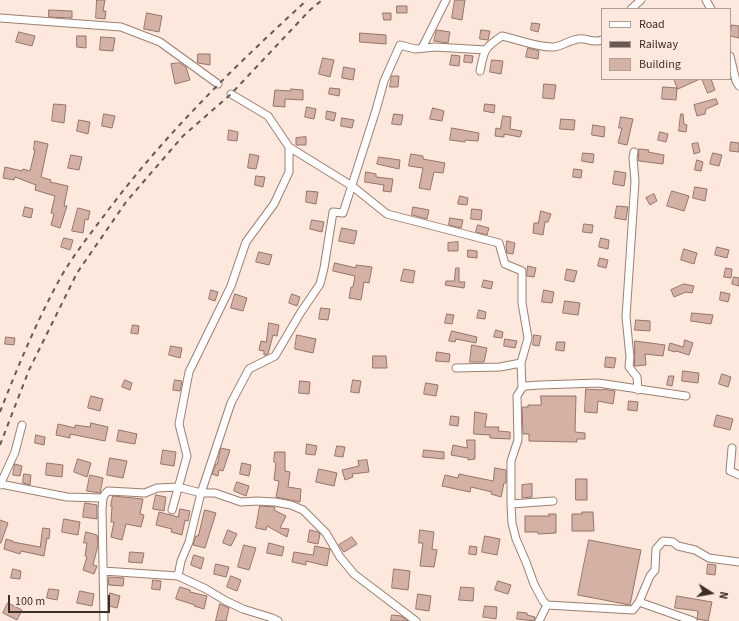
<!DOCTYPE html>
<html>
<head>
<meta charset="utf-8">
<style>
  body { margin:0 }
  #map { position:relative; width:739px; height:621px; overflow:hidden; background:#fde8dd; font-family:"Source Sans 3",sans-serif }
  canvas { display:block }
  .legend { position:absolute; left:601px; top:8px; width:130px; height:72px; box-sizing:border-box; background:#fde8dd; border:1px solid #b09e95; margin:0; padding:5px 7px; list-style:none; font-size:12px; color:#3c2f28 }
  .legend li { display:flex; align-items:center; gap:8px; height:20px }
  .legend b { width:20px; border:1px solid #b09e95 }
  .north { position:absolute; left:691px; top:573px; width:40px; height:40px; -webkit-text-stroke:3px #fde8dd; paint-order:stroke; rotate:101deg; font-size:11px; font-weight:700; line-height:16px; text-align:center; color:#3c2f28 }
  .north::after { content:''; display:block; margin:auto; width:14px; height:18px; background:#3c2f28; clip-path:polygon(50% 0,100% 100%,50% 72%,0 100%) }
  .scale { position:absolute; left:8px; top:595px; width:102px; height:18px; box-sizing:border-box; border:2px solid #3c2f28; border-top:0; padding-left:5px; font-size:12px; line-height:14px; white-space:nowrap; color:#3c2f28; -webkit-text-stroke:3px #fde8dd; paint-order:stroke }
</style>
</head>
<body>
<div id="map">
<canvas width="739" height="621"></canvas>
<ul class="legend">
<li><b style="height:5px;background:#fff"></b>Road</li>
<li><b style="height:5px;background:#685951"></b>Railway</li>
<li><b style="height:11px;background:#d4b0a5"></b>Building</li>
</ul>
<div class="north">N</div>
<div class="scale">100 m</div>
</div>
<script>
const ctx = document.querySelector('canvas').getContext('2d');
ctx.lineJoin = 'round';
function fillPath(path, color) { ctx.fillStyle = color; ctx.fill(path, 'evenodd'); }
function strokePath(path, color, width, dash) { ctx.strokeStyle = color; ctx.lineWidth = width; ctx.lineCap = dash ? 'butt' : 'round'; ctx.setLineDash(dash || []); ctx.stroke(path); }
const building = new Path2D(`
  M97,0h8l-2,11h3l-1,8 -9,-1z
  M455,0h10l-3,20 -10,-2z
  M397,6h10v7h-10z
  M49,10l23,1v7l-23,-1z
  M147,13l15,3 -3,16 -15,-3z
  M383,13h8v7h-7z
  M532,23l8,1 -2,8 -7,-2z
  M732,25l7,1v12l-9,-2z
  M437,30l13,2 -2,11 -14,-2z
  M481,30l9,1 -2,9 -8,-1z
  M19,32l16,4 -3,10 -16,-4z
  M360,33l26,2v9l-26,-2z
  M77,36h9v12l-9,-1z
  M101,37l14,1 -2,13 -13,-1z
  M528,48l11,3 -1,8 -12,-2z
  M198,54h12v11l-12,-2z
  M452,55l8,1 -1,10 -9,-1z
  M465,55l8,1 -1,7 -8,-1z
  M323,58l11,2 -4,17 -11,-3z
  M492,60l11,1 -2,13 -11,-2z
  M180,63l6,4 4,13 -15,4 -4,-20z
  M344,67l11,2 -2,11 -11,-2z
  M392,76h7l-1,11h-8z
  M674,79h26l-22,10z
  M702,79h9l4,11 -7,3z
  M544,84l12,1 -2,14 -11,-1z
  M663,87l14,1 -1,12 -14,-1z
  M330,88l10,1 -1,7 -10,-2z
  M291,89l12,1v10l-18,-1v8l-12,-1 2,-16 15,1z
  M716,99l2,5 -12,5 -1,5 -8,2 -3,-11z
  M54,104l12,1 -2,18 -12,-2z
  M485,104l10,1 -1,8 -10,-2z
  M307,107l9,2 -2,10 -9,-2z
  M433,108l11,3 -2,10 -12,-2z
  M327,111l9,2 -2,8 -8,-2z
  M104,114l11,2 -3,12 -10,-2z
  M394,114l9,1 -2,10 -9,-1z
  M681,114h2l1,10 3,1 -1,7 -7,-1z
  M503,116l8,1 -1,12 12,2 -2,6 -16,-3v3l-9,-1 1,-8 4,1z
  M621,117l12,2 -6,26 -9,-2 4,-15h-3z
  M342,118l12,2 -2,8 -11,-2z
  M561,119l14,1 -1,10 -14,-1z
  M79,120l11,2 -2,12 -11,-3z
  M593,125l12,2 -1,10 -12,-2z
  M452,128l27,5 -1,8 -13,-1v2l-15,-2z
  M229,130l9,2 -1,9 -9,-1z
  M660,132l8,2 -2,8 -8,-2z
  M306,137v8h-10v-7z
  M35,141l13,3 -7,33 10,3 -1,2 18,4 -4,20h3l-7,22 -9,-3 3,-11 -3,-1 4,-17 -20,-6 1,-5 -21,-8 -1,3 -11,-2 2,-11 17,4 1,-2 7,2 5,-21h-1z
  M731,142l8,1v9l-9,-1z
  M698,143l2,9 -6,2 -2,-10z
  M639,149l10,1 -1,2 16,3 -1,9 -24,-3z
  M583,153l11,1 -1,9 -11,-2z
  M713,153l9,2 -3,11 -9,-2z
  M250,154l9,2 -3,13 -8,-1z
  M411,154l12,2v3l22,4 -2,10 -9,-1 -4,18 -11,-2 4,-20 -14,-2z
  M71,155l11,2 -3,13 -11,-2z
  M379,157l21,3 -1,9 -22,-5z
  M697,160l6,2 -2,9 -6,-1z
  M574,169l8,1 -1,8 -8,-1z
  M615,171l11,2 -2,13 -11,-2z
  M366,172l10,2v3l17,2 -2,13 -8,-1 1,-6 -19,-3z
  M256,176l9,1 -2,10 -8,-2z
  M695,187l12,2 -2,12 -12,-3z
  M307,191l11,1 -2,12 -10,-2z
  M672,191l17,5 -5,15 -17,-5z
  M654,194l3,7 -7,4 -4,-7z
  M460,196l8,2 -1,7 -9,-1z
  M617,206l11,1 -2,13 -11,-2z
  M25,207l8,2 -2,9 -8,-2z
  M413,207l16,3 -2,9 -15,-4z
  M78,208l12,3 -2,9 -3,-1 -2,14 -11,-2z
  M472,209l10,1 -1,10 -10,-1z
  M541,211l10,3 -3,8h-3l-2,13 -10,-2 1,-10h4z
  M450,218l13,2 -2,8 -12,-3z
  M312,220l12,2 -2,10 -12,-3z
  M584,224l9,1 -1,8 -9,-1z
  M478,225l11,3 -2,7 -11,-3z
  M342,228l15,3 -3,13 -15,-3z
  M64,238l9,2 -3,10 -9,-3z
  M601,238l8,2 -1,9 -9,-2z
  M507,241l8,2 -2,11 -6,-1 -1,-5z
  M458,242v9h-10v-8z
  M717,247l12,3 -2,8 -12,-3z
  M684,249l13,4 -3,11 -13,-4z
  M468,250l9,1v7l-9,-1z
  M259,252l13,3 -3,10 -13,-3z
  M600,258l8,2 -2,8 -8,-2z
  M335,263l21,5v-3l16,2 -3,16 -5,-1 -3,18 -12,-2 2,-11h2l2,-11 -22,-5z
  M528,266l8,2 -2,9 -7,-1z
  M456,268h3v14h6l-1,6 -19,-3 1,-4h8z
  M726,268l6,1 -1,9 -7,-1z
  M404,269l11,2 -2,12 -12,-2z
  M567,269l10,2 -3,11 -9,-2z
  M734,277l5,1v8l-7,-2z
  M484,280l9,2 -2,7 -9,-2z
  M684,284l10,2 -2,7 -6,-1 -12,5 -3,-7z
  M211,290l7,2 -3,9 -6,-2z
  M544,290l10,2 -2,11 -10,-1z
  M721,292l9,2 -2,8 -8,-2z
  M235,294l12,4 -4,13 -12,-3z
  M292,294l8,3 -3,9 -8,-3z
  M565,301l15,2 -2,12 -15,-2z
  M321,308l9,1 -2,11 -9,-1z
  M479,310l7,2 -1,7 -8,-1z
  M692,313l21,2 -2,9 -20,-3z
  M447,314l7,1 -2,9 -7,-1z
  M636,320l14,1v10l-15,-1z
  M269,323l10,2 -2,11 -4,-1 -5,19 -3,1h-1v-4l-5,-1 2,-9 5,1z
  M133,325l6,1 -1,8 -7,-1z
  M496,330l7,2 -1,6 -8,-1z
  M452,331l25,6 -1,6 -20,-4 -1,3 -6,-1z
  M297,335l19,4 -3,14 -18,-4z
  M534,335l7,1 -2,10 -6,-1z
  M6,337l9,1 -1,7 -9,-1z
  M505,339l12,2 -2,7 -11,-2z
  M685,340l8,3 -4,12 -13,-4 -1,1 -7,-2 2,-7 13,4z
  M635,341l30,4 -2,11 -18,-2 1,11 -11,1z
  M557,342h8l-1,9 -8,-1z
  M472,345l15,3 -3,14h-14z
  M171,346l11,2 -2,10 -11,-3z
  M437,352l13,2 -1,8 -13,-1z
  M373,356h13l1,12h-14z
  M606,357l10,1 -2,10 -9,-1z
  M683,371l16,2 -1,10 -16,-2z
  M722,374l9,3 -3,10 -9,-3z
  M669,376h5l-2,10 -5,-1z
  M125,380l7,3 -2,7 -8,-3z
  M175,380l7,1 -2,10 -7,-1z
  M353,380l8,1 -2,12 -8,-1z
  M300,381l10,1 -1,12 -10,-1z
  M426,383l12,2 -2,11 -12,-2z
  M586,389l16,1 1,-1 12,2 -2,13 -15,-3 -1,12 -12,-1z
  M91,396l12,3 -3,12 -12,-3z
  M541,396h35l-1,36 10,1v6h-8v3l-48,-1v-7h-6l-1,-27h6v-2h13z
  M629,401l9,1 -1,9 -9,-1z
  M475,412l12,2 -2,13h14l-1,4 12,1v7l-20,-1v-3l-16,-1z
  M717,415l16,4 -3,11 -16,-4z
  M451,416l8,1 -1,9 -8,-1z
  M91,423l17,4 -3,14 -35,-7v4l-14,-3 2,-11 17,4v-3l15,2z
  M119,430l18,4 -2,10 -18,-3z
  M36,435l9,2 -1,8 -9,-2z
  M467,440h8v19l-7,1v-2l-17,-3 2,-10 14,3z
  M307,444l10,2 -2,9 -9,-1z
  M337,446l8,1 -2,10 -8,-1z
  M221,448l9,2 -7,21 -4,-1 -1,6 -6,-2 4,-10h1z
  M163,450l13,2 -2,14 -13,-2z
  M424,450l20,2v7l-21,-2z
  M275,452h10v19l5,1 -2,15 13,2 -1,13 -24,-5 3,-16 -5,-1 2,-17 -2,-1z
  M110,458l17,3 -4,17 -16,-3z
  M78,459l13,4 -4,14 -13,-5z
  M367,460l2,12 -17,2 1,3 -8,3 -3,-10 17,-4 -1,-5z
  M47,463l16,2 -1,12 -16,-2z
  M242,463l9,2 -2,11 -9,-2z
  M15,464l7,2 -2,10 -7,-1z
  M495,468l11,2v13h-2l-3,14 -10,-3 1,-2 -21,-5 -1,5 -28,-6 3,-11 13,3 1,-4 34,7z
  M319,469l18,4 -3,13 -18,-4z
  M24,474l7,1 -1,10 -7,-2z
  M90,475l13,3 -3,15 -13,-2z
  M576,479h11v21h-11z
  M237,482l12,4 -3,10 -12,-5z
  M532,484v13l-10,1v-13z
  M156,495l10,2 -2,14 -11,-2z
  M113,496l30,3 -3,15 4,1 -3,12 -15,-3 -4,16 -11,-3 3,-15h-3l1,-16h-1z
  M85,503l12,2v14l-14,-2z
  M260,506l15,1 -1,3 12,6 -6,12 9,1 -2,8 -20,-11 -1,4 -10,-2z
  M180,509l10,2 -2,10 -3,-1 -3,15 -11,-3 1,-3 -16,-4 3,-13 19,5z
  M205,510l11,3 -11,35 -12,-3 3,-9h2z
  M582,512h11l1,19h-22v-17h10z
  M549,514h7v19l-18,1v-2h-13v-16h24z
  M64,519l16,3 -2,13 -16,-3z
  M0,520l8,3 -7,20h-1z
  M43,528l7,1 -1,10 -2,-1 -3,18 -23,-5 -1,3 -16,-5 2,-10 7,2v1l27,5z
  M228,530l9,4 -6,12 -8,-3z
  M310,530l8,2 2,2 -2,10 -10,-2z
  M420,530l14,2 -2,17 5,1 -3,17 -14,-1 3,-23h-4z
  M86,532l11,3 1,10 -5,20 4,1 -3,8 -11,-4 4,-13 -2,-1 2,-13h-3z
  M485,536l15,3 -3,16 -15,-3z
  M352,537l5,7 -13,8 -5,-7z
  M589,540l52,10 -11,55 -52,-10z
  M269,543l15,4 -2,9 -15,-3z
  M244,545l12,3 -7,22 -11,-3z
  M315,546l15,3 -3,17 -21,-5v4l-14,-3 2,-10 19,3z
  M470,546l7,1 -1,8 -7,-1z
  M130,552l14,1 -2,10 -13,-1z
  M194,555l10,3 -3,11 -10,-4z
  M216,564l13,3 -3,10 -12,-3z
  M708,564l8,1 -1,10 -8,-1z
  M13,569l8,2 -1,8 -9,-1z
  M394,569l16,2 -2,19 -16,-2z
  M231,576l10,4 -4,11 -10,-4z
  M109,577l15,1 -1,8 -14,-1z
  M153,580l8,1 -1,9 -8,-1z
  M498,581l13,4 -3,9 -13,-4z
  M180,587l10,3v2l17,4 -3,13 -10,-3 1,-1 -19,-6z
  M461,587l13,1 -1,13 -14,-1z
  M49,589l10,1 -2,10 -10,-2z
  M80,591l14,3 -2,12 -15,-3z
  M110,593l10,3 -3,12 -8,-2z
  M418,594l13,2 -2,15 -13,-2z
  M677,596l35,6 -4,19 -11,-2 1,-8 -23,-3z
  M8,603l14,7 -5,10 -14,-7z
  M220,604l9,4 -3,13h-10z
  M485,606l12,1 -1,12 -13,-2z
  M518,612l9,1v2l8,2 -1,4 -17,-2z
  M392,615l9,1 7,5h-17z`);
fillPath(building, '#d4b0a5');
strokePath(building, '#96746a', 1);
const minor = new Path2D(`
  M706,0l5,9
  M631,9l10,-9
  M0,18l121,9 39,15 58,42
  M422,48l24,-48
  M730,56l6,25 3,5
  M480,71c4,-21 4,-23 22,-35 15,3 36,12 52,11 8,-1 16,-7 24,-8 8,-2 14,5 24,1
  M231,94l37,22 21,31 63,39 35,28 112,29 6,21 17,7v32l6,35 -7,25 1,25
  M634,152l-1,6 2,23 -9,136 4,40 -1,10 8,10 1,13
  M456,368l44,-1 21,-4
  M686,396l-88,-13 -58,2 -15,1 -3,2 -5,8 1,44 -7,21v43l1,19 4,16 10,23 8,22 9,17 4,4 86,5 6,-8 11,-26 5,-6 1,-21 7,-8 10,1 5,4 17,4 14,8 30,4
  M732,448l-2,23 9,4
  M0,484l67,13 36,1
  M0,485l15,-33 7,-27
  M511,504l42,-3
  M172,510l15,-54 -8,-32 10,-52 42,-86 15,-44 28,-38 15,-32v-25
  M103,571l75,5
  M639,602l54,19
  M104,621l-2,-112 1,-11 2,-4 3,-3 37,2 12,-5 21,-1 23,6h14l26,9 16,-1 18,1 16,3 12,5 23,23 14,24 14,17 62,47
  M278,621l-6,-3 -29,-9 -17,-8 -20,-12 -28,-13 3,-15 8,-19 12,-49 30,-90 18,-34 26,-13 26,-44 19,-28 4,-16 9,-56 10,1 33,-103 8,-29 16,-36 15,4 20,-2 51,3
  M539,621l8,-16`);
strokePath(minor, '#9d7f6e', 9);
strokePath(minor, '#fff', 7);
strokePath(new Path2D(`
  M0,412c18,-46 38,-94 62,-137 13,-22 29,-42 44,-62 59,-79 129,-147 201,-213
  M0,445l29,-75 48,-97 49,-71 57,-66 48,-42 79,-84 12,-10`), '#685951', 2, [5, 5]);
</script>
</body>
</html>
